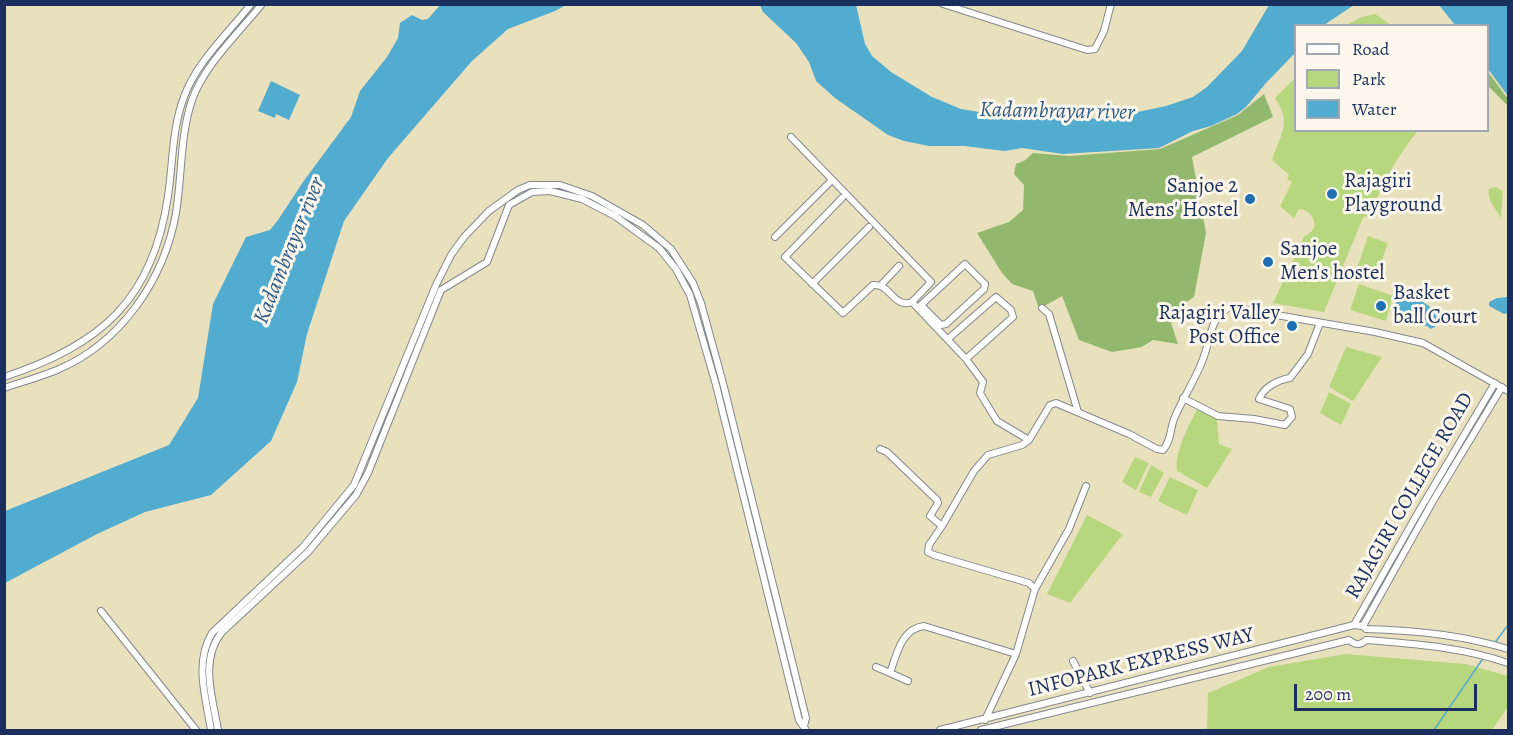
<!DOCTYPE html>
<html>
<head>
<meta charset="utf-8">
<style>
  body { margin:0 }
  #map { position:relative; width:1513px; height:735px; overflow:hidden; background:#e9e1bd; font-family:Alegreya,serif }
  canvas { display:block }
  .frame { position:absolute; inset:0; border:6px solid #1b2f5e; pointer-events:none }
  .legend { position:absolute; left:1294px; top:24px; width:195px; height:108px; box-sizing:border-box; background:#fbf7ec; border:2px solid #a1a7b3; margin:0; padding:8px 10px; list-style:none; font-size:18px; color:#1b2f5e }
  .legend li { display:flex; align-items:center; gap:12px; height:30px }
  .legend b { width:30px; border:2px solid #a1a7b3 }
  .scale { position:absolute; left:1294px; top:684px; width:183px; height:27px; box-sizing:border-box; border:3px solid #1b2f5e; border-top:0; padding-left:8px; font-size:18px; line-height:21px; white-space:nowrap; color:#1b2f5e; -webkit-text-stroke:4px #fbf7ec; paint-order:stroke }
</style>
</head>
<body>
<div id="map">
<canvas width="1513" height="735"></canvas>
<div class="frame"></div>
<ul class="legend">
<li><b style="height:8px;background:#fff"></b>Road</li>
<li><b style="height:16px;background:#b7d77e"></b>Park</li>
<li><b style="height:16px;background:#51accf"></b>Water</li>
</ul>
<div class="scale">200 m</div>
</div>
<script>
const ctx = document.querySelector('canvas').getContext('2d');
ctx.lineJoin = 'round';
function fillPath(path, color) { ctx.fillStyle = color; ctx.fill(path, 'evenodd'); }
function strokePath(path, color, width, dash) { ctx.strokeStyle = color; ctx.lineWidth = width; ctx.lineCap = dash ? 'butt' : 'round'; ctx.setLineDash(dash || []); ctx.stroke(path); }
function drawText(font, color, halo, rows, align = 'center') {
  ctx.font = font + ' Alegreya,serif'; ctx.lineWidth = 6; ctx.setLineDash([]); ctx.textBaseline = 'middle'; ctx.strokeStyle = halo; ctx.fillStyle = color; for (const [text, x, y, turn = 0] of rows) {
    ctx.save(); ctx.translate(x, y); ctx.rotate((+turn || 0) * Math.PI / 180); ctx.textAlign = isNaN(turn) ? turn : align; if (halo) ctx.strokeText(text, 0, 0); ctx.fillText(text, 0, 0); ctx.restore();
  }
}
fillPath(new Path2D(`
  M1375,14l16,11h-44l14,-8z
  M1295,78l1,52 122,1c-22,25 -36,56 -50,87l-3,-2 -2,2 -39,94 -51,-9 31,-66 7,-5 4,-6c-2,-11 -5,-15 -16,-17l-5,9 -14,-12 12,-24 -5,-3 2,-4 -17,-15c9,-27 20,-37 3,-62z
  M1495,187l8,4 -2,27c-5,-9 -15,-19 -12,-29z
  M1368,236l20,7 -12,35 -20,-7z
  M1359,284l34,12 -7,25 -36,-11z
  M1346,347l36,10 -29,44 -24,-14z
  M1329,392l22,12 -10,21 -21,-12z
  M1198,408l19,11 2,25 13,5 -25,39 -30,-17c-3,-18 12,-47 21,-63z
  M1135,457l14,6 -13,27 -14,-8z
  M1151,465l13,8 -13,24 -12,-5z
  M1170,477l28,13 -11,25 -29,-14z
  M1087,515l36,19 -53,69 -23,-9z
  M1345,654l120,10 43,12v31l-16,23h-285l1,-37 61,-26z`), '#b7d77e');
fillPath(new Path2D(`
  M1488,72l20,27v7l-20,-20z
  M1264,94l9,23 -81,40 14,76 -12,64 -26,17 10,30 -25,-4 -11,7 -30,5 -33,-12 -17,-44 -23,13 -6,-18 -21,-7 -10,-11 -25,-40 32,-11 14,-12 1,-25 -10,-11 2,-10 8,-3 9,-8 36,3 91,-7 78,-34z`), '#91b86d');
fillPath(new Path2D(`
  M441,4l125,1 -11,6 -47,18 -36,32 -84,97 -44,63 -37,113 -10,48 -26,59 -60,54 -66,17 -48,22 -92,49v-72l164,-66 29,-47 15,-94 33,-67 24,-7 8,-10 25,-38 48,-65 9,-26 27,-34 11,-19 2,-15 12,-8 10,5 6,-1z
  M760,5h96l9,39 7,12 19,16 41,25 29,12 18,3 20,-1 49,5 57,3 61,-13 27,-9 14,-10 35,-36 27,-46h85l-30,20 -28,1 -1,27 -29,30 -20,24 -9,7 -26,12 -18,5 -34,17 -96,6 -41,-6 -17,3 -41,-5h-35l-25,-5 -16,-6 -53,-37 -19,-17 -7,-19 -13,-19 -33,-31z
  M1439,5h69v91l-20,-27v-43l-33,-1z
  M271,81l29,14 -11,25 -13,-6 -1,4 -17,-7z
  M1404,295l10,6 6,-1 19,13 -4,14 -4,2 -4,-3 -33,-5 -2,-3c0,-8 4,-20 12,-23z
  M1508,297v16l-4,1 -15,-8v-4l8,-4z`), '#51accf');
strokePath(new Path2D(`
  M1494,644l14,-19
  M1434,730l50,-73`), '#51accf', 1.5);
const minor = new Path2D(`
  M943,4l144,46 8,-1 9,-18 7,-27
  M791,137l140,145 -19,20 54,57 17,23 -3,11 17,28 32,19 -7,5 -34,10 -14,16 -32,55 -13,19 -1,7 6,3 95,28 6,6 -19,65 -31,66
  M842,198l-57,59 58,56 30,-28c17,-2 21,24 39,17
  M775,237l57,-57
  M965,264l20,20 -1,5 -38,35 -5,1 -20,-20z
  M812,284l57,-57
  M881,285l18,-19
  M1042,308l7,6 29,98
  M948,339l48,-42 15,13 2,7 -47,42
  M4,377c97,-32 149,-77 164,-181 5,-33 4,-68 16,-99 13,-36 44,-63 67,-93
  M4,388c18,-6 36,-11 53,-18 64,-27 107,-90 119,-157 6,-37 4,-77 16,-113 13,-36 46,-66 70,-96
  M1183,398l35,18 36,3 31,6 7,-8 -2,-8 -31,-10c5,-12 19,-19 31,-21l18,-24 12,-31
  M1029,440l21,-35 6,-2 73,31 28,15 6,1c8,-9 7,-20 11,-31 8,-20 22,-40 29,-60 8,-20 6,-41 27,-52l145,25 48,11 85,48
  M880,449l7,3 50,48 1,3 -8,13 12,10
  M1035,589l34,-60 17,-43
  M101,611l95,119
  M1354,625l65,-114 76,-128
  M1363,626l70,-125 69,-114
  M1073,661l17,32
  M876,667l14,6c7,-19 11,-44 34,-47l92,28
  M890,673l18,8
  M211,730c-5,-32 -17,-67 1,-97l91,-86 51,-62 82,-200 15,-30 13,-18 25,-26 29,-21 12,-5h30l32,11 51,29 28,24 22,34 8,20 22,80 83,335 -2,8
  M218,730c-5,-31 -19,-70 4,-98l86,-80 48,-57 12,-22 73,-183 46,-28 22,-57 23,-13 18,-1 32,8 33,17 44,32 17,21 14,26 26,90 83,335 7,10
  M940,730l414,-105 9,1 3,3c48,1 96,6 142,20
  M981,730l368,-90c6,5 11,6 17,0 48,4 96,7 142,23`);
strokePath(minor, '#82888e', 8);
strokePath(minor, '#fff', 6);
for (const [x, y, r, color] of [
  [1332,194,6,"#1f6fb2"],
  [1250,199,6,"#1f6fb2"],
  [1268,262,6,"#1f6fb2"],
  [1381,306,6,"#1f6fb2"],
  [1292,326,6,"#1f6fb2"]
]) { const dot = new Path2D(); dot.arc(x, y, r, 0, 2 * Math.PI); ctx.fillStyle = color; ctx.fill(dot); strokePath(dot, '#fbf7ec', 2); }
drawText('21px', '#1b2f5e', '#fbf7ec', [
  ["Rajagiri",1344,182],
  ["Playground",1344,206],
  ["Sanjoe 2",1238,187,"right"],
  ["Mens' Hostel",1238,211,"right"],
  ["Sanjoe",1280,250],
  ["Men's hostel",1280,274],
  ["Basket",1393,294],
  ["ball Court",1393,318],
  ["Rajagiri Valley",1280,314,"right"],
  ["Post Office",1280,338,"right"]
], 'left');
drawText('21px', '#1b2f5e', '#fbf7ec', [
  ["RAJAGIRI COLLEGE ROAD",1410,496,-60],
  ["INFOPARK EXPRESS WAY",1141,663,-14]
]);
drawText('italic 22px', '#2e5b86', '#fbf7ec', [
  ["Kadambrayar river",1057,112,1],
  ["Kadambrayar river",290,251,-68]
]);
</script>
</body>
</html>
